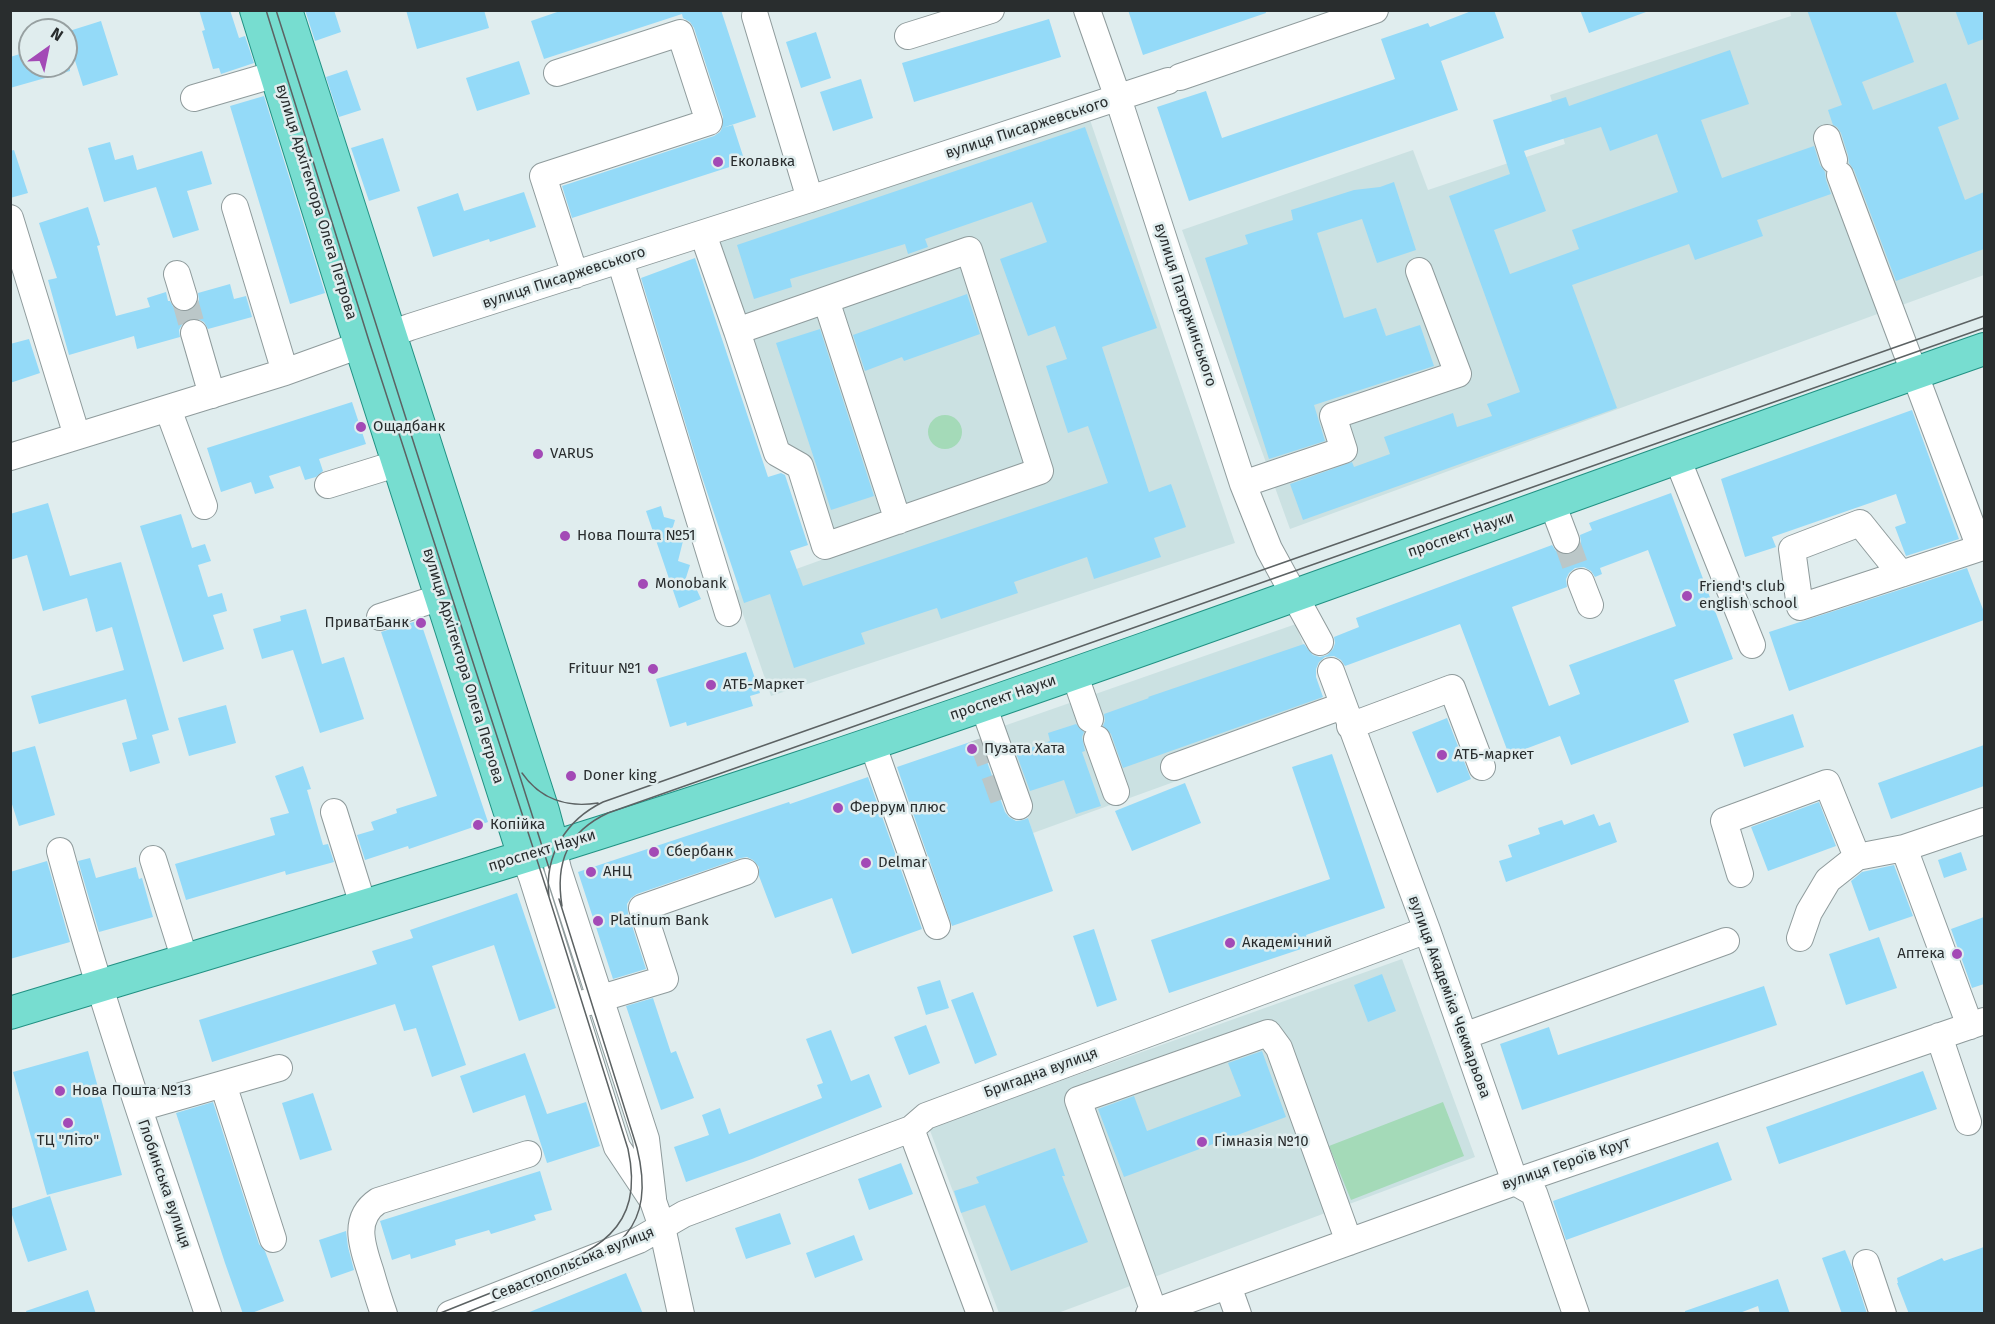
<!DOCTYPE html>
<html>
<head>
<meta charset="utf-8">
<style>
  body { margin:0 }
  #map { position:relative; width:1995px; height:1324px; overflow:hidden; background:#e0edee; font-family:"Fira Sans",sans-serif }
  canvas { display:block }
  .frame { position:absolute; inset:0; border:12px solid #292d2e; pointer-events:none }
  .north { position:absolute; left:18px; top:18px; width:60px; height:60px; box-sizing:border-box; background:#e0edee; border:2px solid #97a0a1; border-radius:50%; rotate:33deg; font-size:16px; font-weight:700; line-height:24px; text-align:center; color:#292d2e }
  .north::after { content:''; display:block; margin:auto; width:21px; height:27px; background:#a34ab6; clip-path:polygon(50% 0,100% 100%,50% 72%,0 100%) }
</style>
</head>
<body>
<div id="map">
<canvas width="1995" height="1324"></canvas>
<div class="frame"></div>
<div class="north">N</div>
</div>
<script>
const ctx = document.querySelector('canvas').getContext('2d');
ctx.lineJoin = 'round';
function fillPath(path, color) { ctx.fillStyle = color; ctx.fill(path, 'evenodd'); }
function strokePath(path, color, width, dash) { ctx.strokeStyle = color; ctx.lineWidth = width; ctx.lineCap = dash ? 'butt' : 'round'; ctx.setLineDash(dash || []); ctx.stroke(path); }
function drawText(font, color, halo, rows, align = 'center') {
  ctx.font = font + ' "Fira Sans",sans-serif'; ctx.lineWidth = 5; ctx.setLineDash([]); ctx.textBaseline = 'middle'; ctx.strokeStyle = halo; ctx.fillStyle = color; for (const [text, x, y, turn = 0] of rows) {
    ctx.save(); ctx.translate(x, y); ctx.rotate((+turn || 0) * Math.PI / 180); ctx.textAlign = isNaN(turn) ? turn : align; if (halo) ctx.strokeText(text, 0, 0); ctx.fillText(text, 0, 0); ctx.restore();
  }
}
fillPath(new Path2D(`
  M1790,11h194v264l-694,254 -108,-299 231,-80 15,40 137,-46 -15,-49 241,-79z
  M1089,117l146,426 -464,153 -36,-105 89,-32 -106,-318z
  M1296,624l35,101 -298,108 -35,-105z
  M1402,959l73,198 -417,156h-59l-70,-185z`), '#cbe1e2');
fillPath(new Path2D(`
  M928 432a17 17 0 1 1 34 0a17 17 0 1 1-34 0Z
  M1443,1102l21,54 -113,44 -22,-54z`), '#a4dab8');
fillPath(new Path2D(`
  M199,10h31l9,28 6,-2 9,27 -33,11 -2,-6 -6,1 -11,-38 3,-1z
  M305,10h29l7,22 -26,9z
  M406,10h78l5,18 -72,21z
  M563,10h158l35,107 -34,11 1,-11 -29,-89 -4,-6 -7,-4 -1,-4 -138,45 -13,-38z
  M1128,10h137l1,3 -123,42z
  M1474,10h20l10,28 -63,23 17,49 -269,91 -32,-94 49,-16 16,47 173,-59 -14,-40 47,-16 2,4z
  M1580,10h66v2l-57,21z
  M1807,10h88l19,52 -52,20 11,28 73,-27 13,36 -21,8 27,73 19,-8v57l-88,32 -42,-111 -5,-7 -1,-8 -7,-22 -4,-6 -4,-2 -5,-15 14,-5z
  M1955,10h29v29l-16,6z
  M1049,19l12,38 -147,45 -12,-39z
  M101,21l17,54 -35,11 -17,-54z
  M816,32l15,46 -30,10 -15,-46z
  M1730,50l19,54 -48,16 21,58 92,-32 6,19 5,7 1,8 5,14 -74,26 6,16 -68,24 -6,-16 -117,41 45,123 -314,112 -13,-36 62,-22 2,5 36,-13 -6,-17 69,-24 4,14 35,-11 -5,-12 33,-12 -71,-196 61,-22 -17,-54 73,-23 3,9zM1601,127l9,24 47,-17 21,58 -106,38 7,19 -69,25 -16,-44 52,-19 -22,-60z
  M30,51v15h40v5l-60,17v-31z
  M519,61l11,33 -53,17 -11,-33z
  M347,70l14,40 -22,7 -13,-40z
  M861,79l12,39 -40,13 -13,-39z
  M264,96l61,197 -35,11 -60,-198z
  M733,125l12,37 -173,56 -10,-32 152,-50 6,-4 2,-4z
  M1085,127l72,201 -55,19 47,145 22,-8 15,43 -32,11 7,19 -67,22 -7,-22 -73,25 4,11 -77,26 -4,-11 -76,25 4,11 -71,24 -24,-74 -26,9 -45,-135 -58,-190 54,-20 73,219 13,-4 4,2 23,70 -18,6 13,35 305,-103 -20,-57 -20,7 -22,-67 21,-7 -12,-33 -27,10 -28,-77 47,-17 -15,-40 -107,37 3,8 -20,7 -3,-10 -115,35 2,8 -38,12 -17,-54z
  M383,138l17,53 -31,10 -18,-53z
  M110,142l5,18 18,-5 4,15 65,-19 10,33 -25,7 12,39 -26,8 -17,-51 -52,15 -16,-54z
  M14,150l14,43 -18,5v-47z
  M1394,182l22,68 -39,13 -15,-44 -45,14 27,85 32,-10 10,28 34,-11 14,41 -120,39 11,36 -56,18 -64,-201 43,-14 -3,-9 48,-15 -2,-10 63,-20 26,-3z
  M524,192l12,35 -46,15 -1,-3 -56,18 -16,-50 41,-14 6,18z
  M88,207l12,38 -3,1 19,70 34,-9 -3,-9 19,-6 2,9h2l4,7 7,4 7,-1 7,-4 4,-7 -1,-7 32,-9 4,15 12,-3 6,21 -44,12 -4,-7 -6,-3h-8l-7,4 -4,7 1,7 -43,12 -3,-13 -65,19 -21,-75 9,-2 -18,-55z
  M967,294l13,40 -76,27 -2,-4 -37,14 -12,-36z
  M820,329l54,167 -43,14 -55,-167z
  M29,339l11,34 -30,10v-39z
  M352,402l14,42 -47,15 4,12 -7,6 -11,3 -5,-14 -31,10 5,12 -19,6 -4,-12 -30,10 -14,-44z
  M1912,410l47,129 -53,17 -11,-29 11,-4 -10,-29 -124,43 4,10 -31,10 -24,-78z
  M1671,493l62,166 -59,21 15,42 -118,43 -11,-29 -51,19 -49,-131 -115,42 -4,-6 -7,-4 -9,1 -6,5 -3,7v8l7,20 -200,71 -12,-34 -8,-8 2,-5 -1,-7 45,-16 -1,-1 156,-53 9,11 7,2 7,-2 6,-6 2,-6 -1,-6 25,-10 -3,-9 196,-73 4,6 7,4 9,-1 5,-4 4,-7 -1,-8 12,-5 -3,-7zM1648,550l28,76 -107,39 11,29 -31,12 -37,-99 55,-20 -1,-8 3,-6 6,-5 9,-1 7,4 4,6 7,-3 -2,-6z
  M48,503l22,73 51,-14 48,168 -17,5 8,28 -30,9 -8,-29 15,-4 -11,-40 -87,25 -8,-28 93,-26 -12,-43 -16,5 -9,-34 -44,13 -16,-56 -17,5v-46z
  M661,506l3,11 11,3 -5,17 13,4 -5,20 12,4 -6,19 12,4 5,11 -22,9 -33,-97z
  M181,514l11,34 13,-4 6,17 -13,4 10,32 14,-4 5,18 -14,4 11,34 -41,13 -43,-136z
  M1967,568l17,44v8l-195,71 -20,-59z
  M306,609l16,55 22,-7 20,62 -44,14 -27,-83 -31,9 -9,-30 28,-8 -1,-5z
  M420,620l68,202 -79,27 -1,-3 -43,14 -8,-25 17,-5 -3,-8 26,-9 -1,-4 41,-13 -56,-164z
  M746,652l14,41 -10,3 3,10 -66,20 -1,-4 -16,5 -14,-48z
  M226,705l10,38 -47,13 -11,-38z
  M1793,714l11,33 -60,20 -11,-33z
  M1447,718l24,61 -34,14 -25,-61z
  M1076,724l8,8 -2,5 3,14 -3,1 19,54 -25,8 -12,-34 -34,11 -14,-38 34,-12 -2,-8z
  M979,739l26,73 4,5 7,4 7,-1 5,-2 25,73 -101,35 -55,-159z
  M1984,745v41l-93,33 -13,-36z
  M35,746l20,69 -36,11 -9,-28v-45z
  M1332,754l53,154 -79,27 4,11 -141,47 -18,-53 179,-61 -38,-112z
  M303,766l8,23 -4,1 16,55 5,-1 6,18 -48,13 -1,-4 -99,29 -11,-36 100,-29 -5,-17 19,-5 -14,-37z
  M868,777l54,152 -70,25 -20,-56 -57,20 -16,-42v-9l-6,-7 -6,-3 -6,1 -104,36 -6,4 -4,6 1,9 18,56 -33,10 -35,-107 211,-70 1,2z
  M1185,783l16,40 -69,28 -17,-40z
  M1819,802l17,44 -68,25 -17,-44z
  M1594,814l5,12 11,-4 7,20 -111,40 -7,-21 13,-4 -4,-12 32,-11 -2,-6 24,-8 2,5z
  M1961,852l6,18 -23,8 -6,-18z
  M90,858l6,20 40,-11 3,12 3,-1 11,39 -54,15 -21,-71z
  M47,861l23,81 -60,17v-87z
  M1894,865l19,51 -44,15 -18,-50 11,-9z
  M517,893l39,115 -37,13 -25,-76 -62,21 34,99 -34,12 -16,-49 -12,3 -9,-27 -183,58 -13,-42 178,-56 -5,-13 41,-13 -3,-8z
  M1984,917v67l-12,4 -21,-59z
  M1094,929l23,71 -20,7 -24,-71z
  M1879,937l18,51 -51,17 -17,-51z
  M1382,974l14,37 -28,11 -14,-37z
  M940,980l9,28 -23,7 -9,-28z
  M1764,986l13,39 -255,85 -22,-66 49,-17 9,28z
  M973,992l24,63 -22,9 -24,-64z
  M653,998l18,55 5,-2 18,47 -33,12 -35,-104z
  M926,1025l14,38 -31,12 -15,-38z
  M831,1030l20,51 18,-7 13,33 -130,52 -66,23 -12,-35 35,-12 -7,-20 18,-7 9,26 93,-36 -5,-13 6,-2 -17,-44z
  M88,1051l34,124 -75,20 -34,-123z
  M1262,1051l24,66 -162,60 -26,-68 36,-13 13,35 94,-35 -13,-33z
  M525,1053l22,61 39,-12 14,44 -53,17 -22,-68 -52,18 -13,-37z
  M1923,1071l14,38 -158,55 -13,-37z
  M313,1093l19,57 -32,10 -18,-57z
  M213,1102l46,142 6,7 19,50 -35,13h-6l-18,-51 -49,-150z
  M1718,1142l14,38 -166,60 -13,-39z
  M1055,1148l10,28h-3l26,66 -77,29 -26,-66 -24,8 -7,-22 25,-8 -3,-6z
  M901,1163l12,31 -44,16 -11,-31z
  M540,1171l12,39 -18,5 2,5 -45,14 -2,-4 -34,10 1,5 -45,14 -1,-5 -18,6 -12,-39z
  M50,1196l17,54 -39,12 -18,-53z
  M780,1213l11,31 -45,15 -11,-31z
  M346,1231l2,16 6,23 -23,8 -12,-38z
  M854,1235l9,25 -48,18 -9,-25z
  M1984,1247v67h-75l-12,-31h1l-1,-5 45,-20 2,3z
  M1845,1250l7,17 15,47h-25l-20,-56z
  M626,1273l17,41h-116v-1z
  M1778,1279l12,35h-30l-2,-8 -21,8h-52v-3z
  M88,1290l8,24h-69l-1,-3z`), '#94daf8');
strokePath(new Path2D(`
  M184,297l10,36
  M1566,540l15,42
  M981,738l24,67`), '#bbc7c8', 26, [26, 13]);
const minor = new Path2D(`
  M1087,10l31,88 125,386 26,65 51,93
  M755,16l55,183
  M908,36l83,-26
  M557,73l123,-40 29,89 -166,54 32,99
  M1180,77l195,-67
  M194,98l82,-24
  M1827,138l7,22
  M1840,175l140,373 -180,59 -8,-58 68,-26 41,51
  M235,207l50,165
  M10,218l67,218
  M703,234l34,97 232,-81 71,221 -215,75 -25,-80 -23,-13 -40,-122
  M620,260l108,353
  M177,274l7,23
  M826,300l72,221
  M194,333l18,62
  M168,409l36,97
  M10,457l275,-85 125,-45 400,-128 358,-118
  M1677,458l75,187
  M1243,484l101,-34 -11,-34 125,-42 -39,-103
  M328,485l71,-22
  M1552,503l14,37
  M1581,582l9,23
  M380,617l61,-20
  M1331,671l96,259 88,252 19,11 42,121
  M1074,673l16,46
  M983,705l36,101
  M1350,726l102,-38 30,79
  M1097,739l19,53
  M872,743l65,183
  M1174,767l168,-61
  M334,812l29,93
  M553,848l5,21 88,270 7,59
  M1904,848l66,178
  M60,851c43,157 96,309 148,463
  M524,856l8,21 85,270 36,54 9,26 19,87
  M153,859l32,101
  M1740,874l-16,-53 103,-38 30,74
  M1800,938l9,-26 19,-32 29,-23 47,-9 80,-27
  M585,1003l80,-24 -23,-71 103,-36
  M1464,1036l262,-95
  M1939,1036l29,86
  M223,1084l50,155
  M139,1108l140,-40
  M911,1129l69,185
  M1866,1263l17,51
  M1228,1286l10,28
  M1154,1312l-76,-212 190,-67 11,15 70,194
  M384,1314c-5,-14 -9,-27 -13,-41 -8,-25 -20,-54 7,-72l150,-47
  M450,1314l189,-74 45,-26 227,-85 15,-13 501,-186
  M1149,1314l366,-132 469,-161`);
const major = new Path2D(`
  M256,10l104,334 164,512
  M286,10l257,801 10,37
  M10,1013c261,-79 522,-156 780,-242 401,-134 796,-283 1194,-422`);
strokePath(minor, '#8f9b9c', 28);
strokePath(major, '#219183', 34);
strokePath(minor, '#fff', 26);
strokePath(major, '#77ddd0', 32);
strokePath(new Path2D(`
  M266,10l103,331 180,556 79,252c18,83 -35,103 -100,129 -30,12 -60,24 -90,36
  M276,10l273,858
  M522,773c18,26 45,35 76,30
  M549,897c-5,-42 17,-77 54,-95l1381,-486
  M562,906c-7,-43 5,-74 46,-93l1376,-485
  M463,1314c29,-12 58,-23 87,-34 67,-27 107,-51 87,-132l-78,-249`), '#5c6263', 1.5);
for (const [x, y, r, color] of [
  [718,162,6,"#a34ab6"],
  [361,427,6,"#a34ab6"],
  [538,454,6,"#a34ab6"],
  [565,536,6,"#a34ab6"],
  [643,584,6,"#a34ab6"],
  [1687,596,6,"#a34ab6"],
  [421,623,6,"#a34ab6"],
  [653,669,6,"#a34ab6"],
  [711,685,6,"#a34ab6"],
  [972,749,6,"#a34ab6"],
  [1442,755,6,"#a34ab6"],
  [571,776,6,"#a34ab6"],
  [838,808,6,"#a34ab6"],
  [478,825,6,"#a34ab6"],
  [654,852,6,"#a34ab6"],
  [866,863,6,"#a34ab6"],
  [591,872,6,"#a34ab6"],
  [598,921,6,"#a34ab6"],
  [1230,943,6,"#a34ab6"],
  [1957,954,6,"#a34ab6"],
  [60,1091,6,"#a34ab6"],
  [68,1123,6,"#a34ab6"],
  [1202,1142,6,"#a34ab6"]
]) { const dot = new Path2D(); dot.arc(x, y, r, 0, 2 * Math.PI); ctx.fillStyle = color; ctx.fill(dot); strokePath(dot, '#e0edee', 2); }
drawText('15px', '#292d2e', '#e0edee', [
  ["вулиця Писаржевського",1027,128,-18],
  ["вулиця Архітектора Олега Петрова",316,202,73],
  ["вулиця Писаржевського",564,278,-18],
  ["вулиця Паторжинського",1185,305,72],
  ["проспект Науки",1461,535,-19],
  ["вулиця Архітектора Олега Петрова",463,666,73],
  ["проспект Науки",1003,698,-19],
  ["проспект Науки",542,851,-17],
  ["вулиця Академіка Чекмарьова",1449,997,70],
  ["Бригадна вулиця",1041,1073,-20],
  ["вулиця Героїв Крут",1566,1164,-19],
  ["Глобинська вулиця",164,1184,71],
  ["Севастопольська вулиця",573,1264,-22]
]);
drawText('15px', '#292d2e', '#e0edee', [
  ["Еколавка",730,162],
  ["Ощадбанк",373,427],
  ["VARUS",550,454],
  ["Нова Пошта №51",577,536],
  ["Monobank",655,584],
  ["Friend's club",1699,587],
  ["english school",1699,604],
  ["ПриватБанк",409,623,"right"],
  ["Frituur №1",641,669,"right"],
  ["АТБ-Маркет",723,685],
  ["Пузата Хата",984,749],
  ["АТБ-маркет",1454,755],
  ["Doner king",583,776],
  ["Феррум плюс",850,808],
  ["Копійка",490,825],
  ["Сбербанк",666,852],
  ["Delmar",878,863],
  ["АНЦ",603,872],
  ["Platinum Bank",610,921],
  ["Академічний",1242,943],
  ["Аптека",1945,954,"right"],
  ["Нова Пошта №13",72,1091],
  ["ТЦ \"Літо\"",68,1141,"center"],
  ["Гімназія №10",1214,1142]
], 'left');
</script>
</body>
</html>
